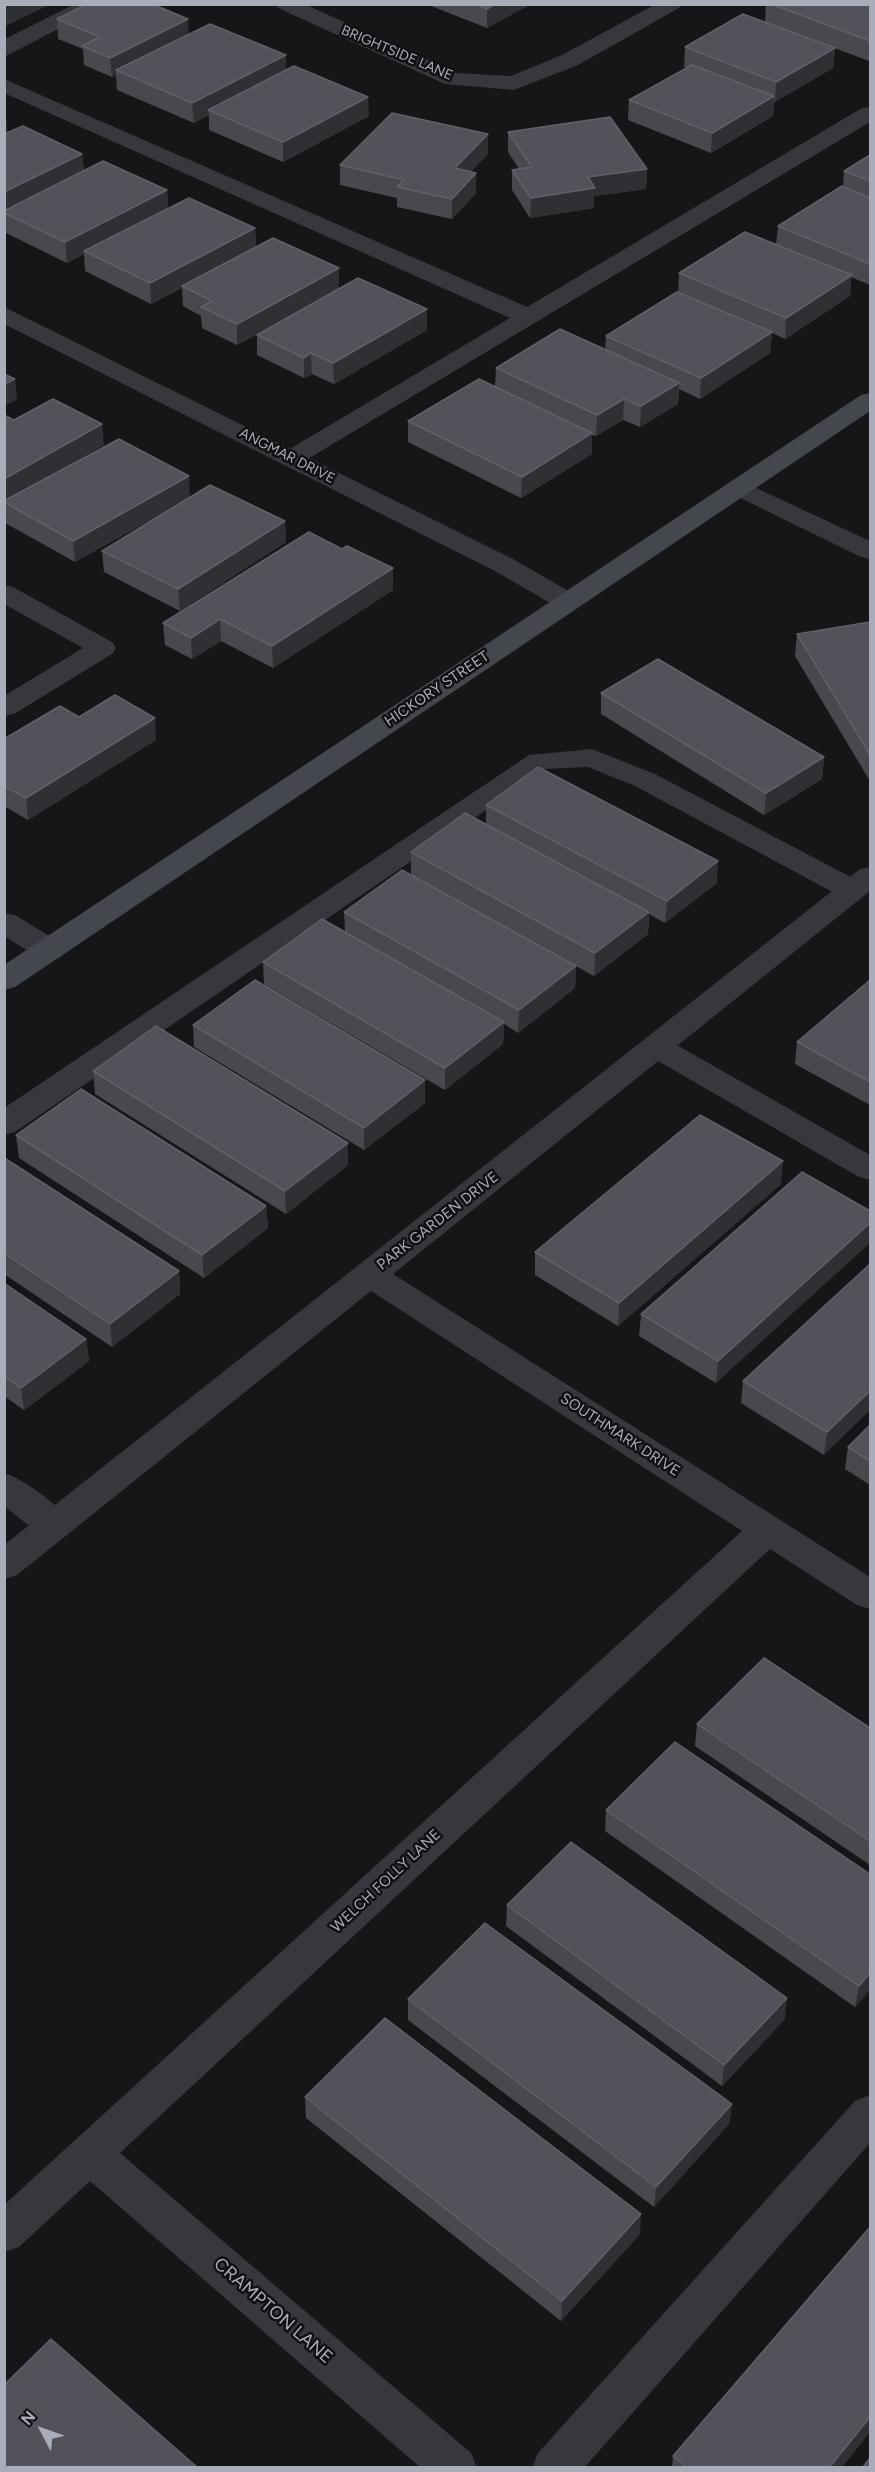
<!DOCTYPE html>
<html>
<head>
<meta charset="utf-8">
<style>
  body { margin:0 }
  #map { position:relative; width:875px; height:2472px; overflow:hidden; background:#161618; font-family:Figtree,sans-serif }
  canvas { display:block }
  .frame { position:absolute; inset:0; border:6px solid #a8adb9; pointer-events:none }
  .north { position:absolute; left:12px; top:2400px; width:60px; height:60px; -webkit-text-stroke:4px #111114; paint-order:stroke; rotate:311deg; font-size:16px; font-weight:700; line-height:24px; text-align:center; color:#a8adb9 }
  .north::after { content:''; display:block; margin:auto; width:21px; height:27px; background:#a8adb9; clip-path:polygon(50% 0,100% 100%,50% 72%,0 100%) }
</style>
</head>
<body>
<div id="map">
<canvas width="875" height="2472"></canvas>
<div class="frame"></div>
<div class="north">N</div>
</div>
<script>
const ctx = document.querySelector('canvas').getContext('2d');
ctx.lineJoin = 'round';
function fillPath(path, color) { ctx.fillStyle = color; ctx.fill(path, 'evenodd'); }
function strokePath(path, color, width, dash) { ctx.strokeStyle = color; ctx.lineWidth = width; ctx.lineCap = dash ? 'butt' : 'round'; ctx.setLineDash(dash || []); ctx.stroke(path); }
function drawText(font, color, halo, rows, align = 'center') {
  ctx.font = font + ' Figtree,sans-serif'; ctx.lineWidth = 5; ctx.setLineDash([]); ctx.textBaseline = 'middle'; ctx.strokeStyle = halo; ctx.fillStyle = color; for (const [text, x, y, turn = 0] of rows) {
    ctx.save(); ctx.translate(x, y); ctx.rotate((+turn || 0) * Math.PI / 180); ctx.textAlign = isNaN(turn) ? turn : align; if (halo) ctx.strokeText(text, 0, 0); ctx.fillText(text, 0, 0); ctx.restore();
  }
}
fillPath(new Path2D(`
  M75,4h27l-3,4 -95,49 1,-18z
  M4,79l523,228 335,-199 8,-1v15l-569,341 -9,3 -9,-3 -4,-5 4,-5 227,-135 -506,-225z
  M739,480l131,61v18l-9,-2 -131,-64 -4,-5 4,-5z
  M4,585l9,2 99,55 4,6 -4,6 -98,60 -10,2v-20l79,-48 -79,-44z
  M592,749l63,25 207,109 5,7 -5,7 -10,2 -10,-2 -207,-111 -47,-19 -42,2 -531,363 -11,3v-27l525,-353z
  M657,1037l11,3 202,115v25l-11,-3 -213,-123 -5,-7 5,-7z
  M4,1473c20,6 58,34 68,52l-5,10 -13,4 -13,-4 -37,-29z
  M870,2095v48l-286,325h-52l6,-15 317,-352z`), '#37383e');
fillPath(new Path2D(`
  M275,4h29l153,69 54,3 51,-21 94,-51h26l-3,4 -101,57 -64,25 -69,-6 -167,-76z
  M4,307l509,252 64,37 4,6 -4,6 -9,2 -9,-2 -64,-37 -491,-247z
  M870,867v24l-477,383 477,303v32l-13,-4 -87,-56 -650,604 351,300 6,15h-56l-331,-287 -71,66 -15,5v-47l738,-674 -371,-240 -354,284 -13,4v-34l856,-676z
  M4,913l11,2 46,28 4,7 -4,7c-22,6 -39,-11 -57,-21z`), '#37383e');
fillPath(new Path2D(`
  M870,393v18l-855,576 -11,3v-25l857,-570z`), '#45474e');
fillPath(new Path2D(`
  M426,4h105l-44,24z
  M766,4h104v56l-1,1 -104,-39z
  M57,19l132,15 97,21v15l83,46 -86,46 -74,-32v-15l-15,8 -77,-33 -1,-15 -4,2 -28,-12 -1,-16 -25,-10z
  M685,47l150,1 -2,20 -59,34 -1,14 -62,37 -83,-33 1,-20 58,-32 -3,-1z
  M4,116l3,17 75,21 2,17 83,19 1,18 87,20 1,19 83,41 88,42 -93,54 -22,-10 -8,4 -47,-23v-20l13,-8 -33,18 -35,-17 -1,-12 -18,-10 -1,-18 -31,16 -66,-33 -1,-17 -17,9 -63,-31z
  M508,132l139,37 -1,20 -52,7v12l-64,10 -18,-28v-20l7,-1 -11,-17z
  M488,154l-18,18 6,21 -24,26 -55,-12v-9l-57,-13v-20z
  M870,155v130l-19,-8 -1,19 -65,43 -13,-6 -2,20 -70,46 -21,-10 -1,15 -38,23 -17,-7 -27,16 -4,-1v19l-71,44 -113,-56v-21l87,-35 1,-18 109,-18 1,-14 72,-44 1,-19 97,-28 2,-19 65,-39 1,-16z
  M4,415l10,5 90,25 -67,38 153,14 95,24 1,21 -106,69 -76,-39 -2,-21 68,-42 -95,53 -70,-39z
  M393,590l-120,78 -52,-27 -29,18 -27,-14 -2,-22z
  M870,622v159l-75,-125 2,-22z
  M601,693l223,64 -2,22 -58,36 -163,-101z
  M79,717l77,23 -128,80 -24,-14v-67z
  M486,805l231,78 -52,40 -16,-9 -1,20 -54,42 -183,-101v-23l75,-28z
  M344,912l232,54 -1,22 -57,45 -14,-9 -1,20 -58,46 -181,-106 -1,-22 82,-31z
  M870,980v125l-75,-41 2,-22z
  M193,1025l232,78 -61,47 -170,-103z
  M93,1071l255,72v22l-62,49 -191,-120z
  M16,1135l250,71 2,22 -64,50 -185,-120z
  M4,1160l175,111 1,23 -68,53 -108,-73z
  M781,1184l-163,142 -83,-51v-23z
  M870,1211l-154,172 -77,-47 2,-22z
  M870,1264l-46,191 -83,-52 2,-22z
  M4,1283l82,56 3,22 -65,49 -20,-14z
  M870,1425v60l-25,-16 3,-22z
  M697,1724l173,4v137l-175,-119z
  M606,1810l264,64v116l-15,17 -250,-176z
  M507,1905l278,114 -63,67 -216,-160z
  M408,1999l324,105 -3,20 -75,83 -246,-187z
  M305,2097l335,137 -79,87 -255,-203z
  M870,2227v205l-29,36h-169l1,-12z`), '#47494e');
fillPath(new Path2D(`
  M8,4h43l-47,23v-21z
  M495,4h36l-44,24v-19z
  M188,19l1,20 -73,31v5l-4,2 -2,-19z
  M870,43v17l-1,1z
  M835,48l-2,20 -58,34 1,-20z
  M286,55v20l-78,35 1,5 -15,8 -2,-20z
  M774,96l-1,20 -62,37 1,-20z
  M368,97l1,19 -86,46v-20z
  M4,117h2l2,20 -4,1z
  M488,134v20l-33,35v-21z
  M82,154l2,20 -80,39v-21z
  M647,169l-1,20 -52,7v12l-64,10 1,-20 57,-21z
  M476,173v20l-24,26v-20z
  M167,190l1,20 -84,41v3l-17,9 -2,-21z
  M255,228l1,21 -74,37v2l-31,16 -1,-21z
  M339,268v21l-102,56v-21z
  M852,275l-2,21 -65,43 1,-21z
  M427,309v21l-93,54 -1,-21z
  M772,332l-2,21 -70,46 1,-21z
  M311,353l1,21 -8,4v-20z
  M15,379l2,21 -13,6v-22z
  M679,383l-1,21 -38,23 1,-21z
  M624,399l-1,21 -27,16 1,-21z
  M102,424l2,21 -100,56v-22z
  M592,433v21l-71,44 1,-21z
  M189,476l1,22 -115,64 -2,-21z
  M285,521l1,21 -106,69 -2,-22z
  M393,568v22l-120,78 -1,-22z
  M220,619l1,22 -29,18 -1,-21z
  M155,718l1,22 -128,80 -2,-22z
  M824,757l-2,22 -58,36 2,-22z
  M718,861l-1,22 -52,40 2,-22z
  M649,912l-1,22 -54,42 1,-23z
  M576,966l-1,22 -57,45 1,-23z
  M504,1022l-1,22 -58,46v-22z
  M425,1080v23l-61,47v-22z
  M348,1143v22l-62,49 -1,-23z
  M783,1161l-2,23 -163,142 1,-23z
  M266,1206l2,22 -64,50 -2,-23z
  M870,1223v20l-154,140 2,-22z
  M179,1271l1,23 -68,53 -2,-23z
  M86,1339l3,22 -65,49 -3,-22z
  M870,1391v19l-46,45 3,-23z
  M870,1973v17l-15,17 4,-21z
  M787,1998l-2,21 -63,67 2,-21z
  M732,2104l-3,20 -75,83 2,-20z
  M641,2214l-1,20 -79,87 1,-20z
  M870,2417v15l-29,36h-12z`), '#2f3034');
const building = new Path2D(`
  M87,4h65l36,15 -78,39 -28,-12 18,-9 -43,-18z
  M476,4h19l-8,5z
  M771,4h99v37z
  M743,14l92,34 -59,34 -91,-35z
  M210,24l76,31 -94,48 -76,-33z
  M692,65l82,31 -62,37 -83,-33z
  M294,66l74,31 -85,45 -75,-32z
  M392,113l96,21 -33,34 21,5 -24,26 -55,-12 7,-7 -64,-15z
  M610,117l37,52 -59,8 7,11 -64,10 -19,-28 20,-3 -24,-35z
  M23,126l59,28 -78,38v-58z
  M870,155v26l-26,-10z
  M103,161l64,29 -102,52 -61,-29v-2z
  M842,186l28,12v66l-92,-38z
  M189,198l66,30 -105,55 -66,-32z
  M745,232l107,43 -66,43 -107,-45z
  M273,238l66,30 -102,56 -36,-17 11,-6 -30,-15z
  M358,278l69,31 -94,54 -22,-10 -7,5 -47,-23z
  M677,292l95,40 -71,46 -95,-42z
  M560,329l119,54 -38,23 -17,-7 -27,16 -101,-47z
  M4,374l11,5 -11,5z
  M479,379l113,54 -70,44 -114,-56z
  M53,399l49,25 -98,55v-64l10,5z
  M119,439l70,37 -116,65 -69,-39v-1z
  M210,485l75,36 -107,68 -76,-38z
  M309,532l33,17 5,-3 46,22 -121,78 -52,-27 -29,19 -28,-15z
  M870,622v133l-73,-121z
  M658,659l166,98 -58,36 -165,-100z
  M115,695l40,23 -129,80 -22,-12v-47l56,-33 19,11z
  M538,767l180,94 -51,40 -181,-96z
  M465,813l184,99 -54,41 -184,-101z
  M402,870l174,96 -57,44 -175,-98z
  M322,919l182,103 -59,46 -182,-106z
  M255,980l170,100 -61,48 -171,-103z
  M870,980v102l-73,-40z
  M156,1026l192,117 -63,48 -192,-120z
  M81,1089l185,117 -64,49 -186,-120z
  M700,1115l83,46 -164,142 -84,-51z
  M6,1159l173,112 -69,53 -106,-71v-93z
  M802,1172l68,39v12l-152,138 -77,-47z
  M870,1264v127l-43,41 -84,-51z
  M4,1283l82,56 -65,49 -17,-12z
  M870,1425v36l-22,-14z
  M764,1658l106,70v113l-173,-117z
  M675,1742l195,132v99l-11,13 -253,-176z
  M571,1842l216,156 -63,67 -217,-160z
  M485,1923l247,181 -76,83 -248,-188z
  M385,2018l256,196 -79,87 -257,-204z
  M870,2227v190l-41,51h-141l-15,-12z
  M51,2339l147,129h-194v-83z
  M870,2458v10h-8z`);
fillPath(building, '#52535a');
strokePath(building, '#5f6168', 1.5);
drawText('14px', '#a8adb9', '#111114', [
  ["BRIGHTSIDE LANE",397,53,23],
  ["ANGMAR DRIVE",287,456,27]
]);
drawText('15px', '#a8adb9', '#111114', [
  ["HICKORY STREET",437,689,-34],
  ["PARK GARDEN DRIVE",438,1221,-38],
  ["SOUTHMARK DRIVE",620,1435,33],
  ["WELCH FOLLY LANE",386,1881,-43]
]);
drawText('18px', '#a8adb9', '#111114', [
  ["CRAMPTON LANE",273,2311,41]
]);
</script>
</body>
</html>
